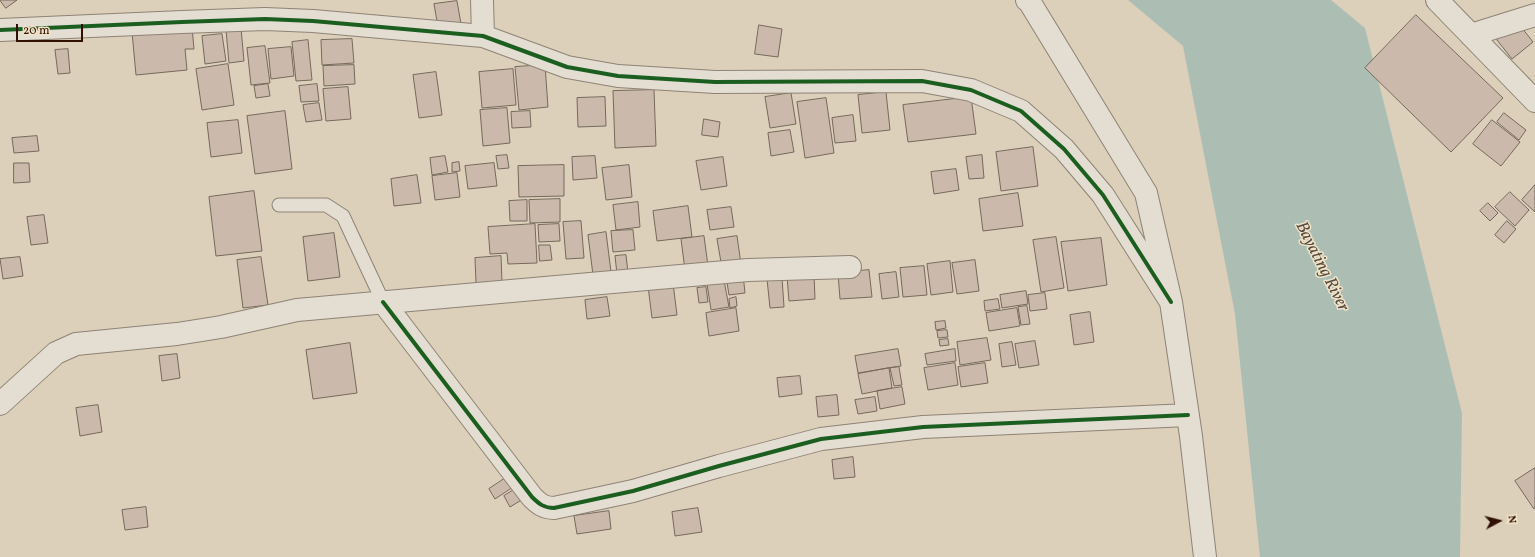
<!DOCTYPE html>
<html>
<head>
<meta charset="utf-8">
<style>
  body { margin:0 }
  #map { position:relative; width:1535px; height:557px; overflow:hidden; background:#dcd0ba; font-family:Vollkorn,serif }
  canvas { display:block }
  .north { position:absolute; left:1479px; top:501px; width:40px; height:40px; -webkit-text-stroke:3px #f1e3c9; paint-order:stroke; rotate:83deg; font-size:11px; font-weight:700; line-height:16px; text-align:center; color:#2f1001 }
  .north::after { content:''; display:block; margin:auto; width:14px; height:18px; background:#2f1001; clip-path:polygon(50% 0,100% 100%,50% 72%,0 100%) }
  .scale { position:absolute; left:16px; top:24px; width:67px; height:18px; box-sizing:border-box; border:2px solid #2f1001; border-top:0; padding-left:5px; font-size:12px; line-height:14px; white-space:nowrap; color:#2f1001; -webkit-text-stroke:3px #f1e3c9; paint-order:stroke }
</style>
</head>
<body>
<div id="map">
<canvas width="1535" height="557"></canvas>
<div class="north">N</div>
<div class="scale">20 m</div>
</div>
<script>
const ctx = document.querySelector('canvas').getContext('2d');
ctx.lineJoin = 'round';
function fillPath(path, color) { ctx.fillStyle = color; ctx.fill(path, 'evenodd'); }
function strokePath(path, color, width, dash) { ctx.strokeStyle = color; ctx.lineWidth = width; ctx.lineCap = dash ? 'butt' : 'round'; ctx.setLineDash(dash || []); ctx.stroke(path); }
function drawText(font, color, halo, rows, align = 'center') {
  ctx.font = font + ' Vollkorn,serif'; ctx.lineWidth = 3; ctx.setLineDash([]); ctx.textBaseline = 'middle'; ctx.strokeStyle = halo; ctx.fillStyle = color; for (const [text, x, y, turn = 0] of rows) {
    ctx.save(); ctx.translate(x, y); ctx.rotate((+turn || 0) * Math.PI / 180); ctx.textAlign = isNaN(turn) ? turn : align; if (halo) ctx.strokeText(text, 0, 0); ctx.fillText(text, 0, 0); ctx.restore();
  }
}
fillPath(new Path2D(`
  M1128,0h203l34,28 97,385 -2,144h-200l-25,-243 -52,-268z`), '#acbeb3');
const building = new Path2D(`
  M0,0h17l-11,8z
  M457,1l4,23 -23,3 -4,-23z
  M1416,15l87,83 -52,54 -86,-84z
  M1518,23l15,19 -21,17 -15,-19z
  M759,25l23,4 -4,28 -23,-3z
  M192,27l2,22h-9l2,21 -51,5 -4,-43z
  M241,28l3,33 -15,2 -3,-33z
  M222,34l4,27 -21,3 -3,-28z
  M352,39l2,24 -32,2 -1,-25z
  M308,40l4,40 -16,1 -4,-39z
  M265,46l5,37 -19,2 -4,-37z
  M291,47l3,29 -23,3 -3,-30z
  M68,49l2,24 -12,1 -3,-24z
  M228,64l6,41 -32,5 -6,-41z
  M354,65l1,19 -31,2 -1,-20z
  M545,65l3,42 -29,3 -4,-43z
  M513,69l3,36 -34,3 -3,-36z
  M436,72l6,43 -23,3 -6,-43z
  M268,84l2,12 -14,2 -2,-12z
  M317,84l2,17 -18,1 -2,-16z
  M348,87l3,32 -25,2 -3,-32z
  M654,90l2,56 -41,2 -2,-57z
  M886,92l4,38 -28,3 -4,-38z
  M791,93l5,31 -26,4 -5,-31z
  M605,97l1,29 -28,1 -1,-29z
  M971,97l5,37 -68,8 -5,-37z
  M826,98l8,55 -29,5 -8,-56z
  M319,103l3,17 -16,2 -3,-17z
  M507,108l3,35 -27,3 -3,-36z
  M285,111l7,58 -37,5 -8,-58z
  M530,111l1,16 -19,1 -1,-16z
  M1504,113l22,17 -7,10 -22,-18z
  M853,115l3,26 -21,2 -3,-25z
  M704,119l16,3 -2,15 -16,-2z
  M238,120l4,33 -31,4 -4,-34z
  M1492,120l28,22 -19,24 -28,-22z
  M790,130l4,22 -23,4 -3,-23z
  M37,136l2,15 -25,2 -2,-15z
  M1033,147l5,39 -37,5 -5,-39z
  M507,155l2,13 -11,1 -2,-13z
  M982,155l2,23 -15,1 -3,-22z
  M445,156l3,16 -16,3 -2,-17z
  M595,156l2,22 -24,2 -1,-23z
  M723,157l4,29 -26,4 -5,-29z
  M459,162l1,9 -8,1v-9z
  M14,163h15l1,19 -16,1z
  M494,163l3,23 -29,3 -3,-23z
  M564,165v31l-45,1 -1,-31z
  M629,165l3,32 -26,3 -4,-32z
  M956,169l3,21 -25,4 -3,-22z
  M457,173l3,24 -25,3 -3,-24z
  M417,175l4,28 -27,3 -3,-27z
  M1535,185v27l-13,-12z
  M254,191l8,60 -46,5 -7,-59z
  M1510,192l19,18 -14,16 -20,-19z
  M1018,193l5,33 -40,5 -4,-32z
  M560,199v23l-30,1 -1,-23z
  M527,200v21h-17l-1,-20z
  M638,202l2,25 -24,3 -3,-25z
  M1488,203l10,10 -8,8 -10,-10z
  M688,206l4,31 -35,4 -4,-30z
  M731,207l3,20 -24,3 -3,-20z
  M44,215l4,28 -17,2 -4,-28z
  M581,221l3,37 -18,1 -3,-37z
  M1507,221l9,8 -12,14 -9,-8z
  M535,224l2,39 -29,1 -1,-11 -17,1 -2,-27z
  M559,224l1,17 -21,1 -1,-17z
  M633,230l2,20 -22,2 -2,-21z
  M606,232l5,40 -18,3 -5,-40z
  M334,233l6,44 -32,4 -5,-44z
  M704,236l4,30 -23,4 -4,-31z
  M737,236l4,28 -19,4 -5,-29z
  M1056,237l8,51 -23,4 -8,-52z
  M1101,238l6,47 -39,6 -7,-49z
  M539,245h11l2,15 -12,1z
  M626,255l2,18 -11,1 -2,-18z
  M501,256l1,26 -26,1 -1,-25z
  M20,257l3,19 -20,3 -3,-20z
  M261,257l7,48 -25,3 -6,-48z
  M975,260l4,31 -22,3 -5,-31z
  M950,261l3,31 -22,3 -4,-31z
  M924,266l3,29 -24,2 -3,-29z
  M869,270l3,27 -32,2 -2,-26z
  M896,272l3,25 -17,2 -3,-25z
  M743,274l2,19 -16,2 -3,-19z
  M814,274l1,25 -26,2 -2,-25z
  M723,275l6,32 -18,3 -5,-33z
  M782,278l2,29 -14,1 -3,-29z
  M673,283l4,32 -25,3 -4,-32z
  M706,287l2,15 -9,1 -2,-15z
  M1026,291l2,13 -26,4 -2,-13z
  M1045,293l2,16 -17,2 -2,-16z
  M607,297l3,19 -23,3 -2,-19z
  M736,297l1,9 -7,2 -1,-9z
  M998,299l2,10 -15,2 -1,-10z
  M1027,306l3,18 -9,1 -3,-18z
  M736,308l3,23 -30,5 -3,-23z
  M1017,308l3,18 -31,5 -3,-18z
  M1090,312l4,30 -20,3 -4,-30z
  M945,321l1,7 -10,2 -1,-8z
  M947,330l1,7 -10,1 -1,-7z
  M987,338l4,22 -31,5 -3,-23z
  M948,339l1,6 -9,1 -1,-6z
  M1035,341l4,24 -20,3 -4,-24z
  M1012,342l4,23 -14,2 -3,-23z
  M350,343l7,50 -44,6 -7,-49z
  M898,349l3,17 -43,7 -3,-17z
  M955,349l1,12 -29,4 -2,-11z
  M177,354l3,24 -18,3 -3,-25z
  M955,363l3,22 -30,5 -4,-22z
  M985,363l3,20 -27,4 -3,-20z
  M899,367l3,18 -8,1 -4,-18z
  M889,368l3,20 -30,6 -4,-20z
  M800,376l2,18 -23,3 -2,-19z
  M902,387l3,17 -25,5 -3,-18z
  M837,395l2,20 -21,2 -2,-20z
  M875,397l2,14 -19,3 -3,-14z
  M98,405l4,27 -22,4 -4,-28z
  M853,457l2,20 -21,2 -2,-19z
  M1535,468v40l-1,1 -19,-28z
  M507,477l6,10 -18,12 -6,-10z
  M517,488l6,11 -13,8 -6,-11z
  M146,507l2,20 -23,3 -3,-20z
  M698,508l4,24 -27,4 -3,-24z
  M609,511l2,18 -34,5 -3,-18z`);
fillPath(building, '#cbbaab');
strokePath(building, '#75695c', 1);
const service = new Path2D(`
  M279,205h47l17,11 40,86`);
const minor = new Path2D(`
  M482,0l1,36
  M1027,0l2,1 117,192 25,109 20,134 14,121
  M0,30l182,-8 83,-3 48,2 170,15 84,31 51,9 97,6 207,-1 49,9 50,21 43,38 39,46 68,107
  M1471,35l64,-20
  M383,302l149,195c7,7 12,11 22,11l79,-17 86,-25 102,-27 102,-12 265,-12
  M0,404l56,-51 20,-9 101,-10 44,-7 76,-17 451,-40 102,-3`);
const tertiary = new Path2D(`
  M1437,0l98,101`);
strokePath(service, '#8e8375', 15);
strokePath(minor, '#8e8375', 24);
strokePath(tertiary, '#8e8375', 24);
strokePath(service, '#e3ddd2', 13);
strokePath(minor, '#e3ddd2', 22);
strokePath(tertiary, '#e3ddd2', 22);
strokePath(new Path2D(`
  M0,30l182,-8 83,-3 48,2 170,15 84,31 51,9 97,6 207,-1 49,9 50,21 43,38 39,46 68,107
  M383,302l149,195c7,7 12,11 22,11l79,-17 86,-25 102,-27 102,-12 265,-12`), '#1b5e20', 4);
drawText('italic 17px', '#544a3e', '#f1e3c9', [
  ["Bayating River",1321,267,63]
]);
</script>
</body>
</html>
